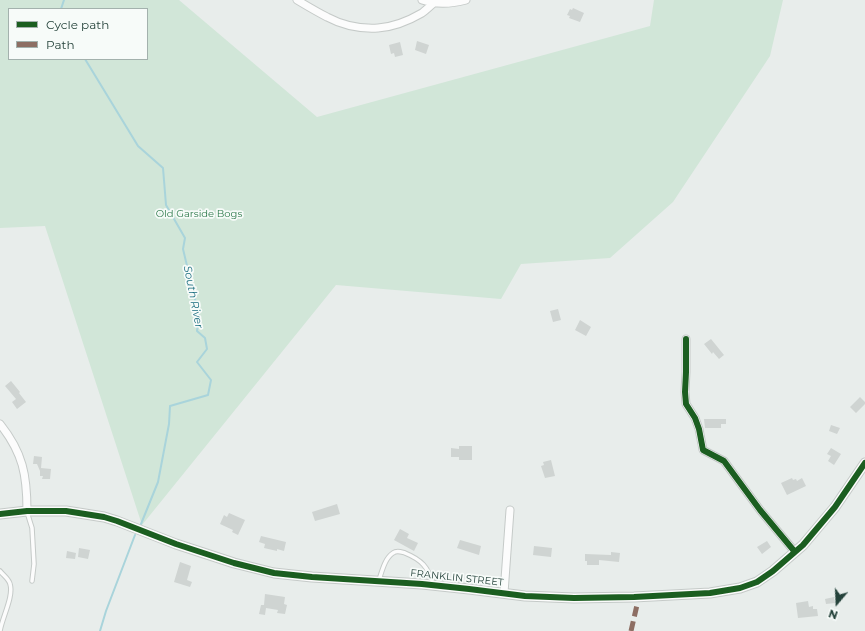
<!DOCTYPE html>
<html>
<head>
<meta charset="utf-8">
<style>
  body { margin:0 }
  #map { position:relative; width:865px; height:631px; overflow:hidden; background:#e8edeb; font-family:Montserrat,sans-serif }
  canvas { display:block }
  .legend { position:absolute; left:8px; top:8px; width:140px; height:52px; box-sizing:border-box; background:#f7fbf9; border:1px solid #a3b1ad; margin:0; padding:5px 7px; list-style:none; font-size:12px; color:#24423a }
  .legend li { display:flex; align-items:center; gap:8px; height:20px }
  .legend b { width:20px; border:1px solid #a3b1ad }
  .north { position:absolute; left:817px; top:583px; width:40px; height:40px; -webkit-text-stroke:3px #f7fbf9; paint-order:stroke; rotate:199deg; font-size:11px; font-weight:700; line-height:16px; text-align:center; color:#24423a }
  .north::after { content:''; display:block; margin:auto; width:14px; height:18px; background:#24423a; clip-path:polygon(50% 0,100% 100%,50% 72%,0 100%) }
</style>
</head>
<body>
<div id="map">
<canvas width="865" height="631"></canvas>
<ul class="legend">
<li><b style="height:5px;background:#1b5e20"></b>Cycle path</li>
<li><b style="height:5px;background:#8d6e63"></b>Path</li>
</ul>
<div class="north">N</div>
</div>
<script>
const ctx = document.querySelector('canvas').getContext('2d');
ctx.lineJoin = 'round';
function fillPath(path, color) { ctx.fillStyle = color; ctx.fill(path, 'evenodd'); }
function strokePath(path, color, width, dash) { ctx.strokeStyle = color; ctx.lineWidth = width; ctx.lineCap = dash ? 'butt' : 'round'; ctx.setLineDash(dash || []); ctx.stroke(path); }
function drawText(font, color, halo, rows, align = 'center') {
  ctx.font = font + ' Montserrat,sans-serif'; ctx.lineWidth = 3.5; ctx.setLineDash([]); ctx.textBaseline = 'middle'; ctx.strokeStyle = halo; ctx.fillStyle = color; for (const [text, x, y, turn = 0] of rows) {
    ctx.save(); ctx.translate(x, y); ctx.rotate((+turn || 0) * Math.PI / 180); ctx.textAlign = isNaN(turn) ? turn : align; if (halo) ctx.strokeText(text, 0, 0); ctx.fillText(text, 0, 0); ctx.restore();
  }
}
fillPath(new Path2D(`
  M0,0h179l138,117 333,-91 4,-26h129l-13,56 -97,146 -63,56 -89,6 -20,35 -165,-14 -194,240 -97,-299 -45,2zM9,9h138v50h-138z`), '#d1e6d8');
strokePath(new Path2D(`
  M61,9l3,-9
  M85,59l53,87 25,22 3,37 19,33 -2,11 16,67 -2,15 8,7 2,11 -10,13 14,18 -3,15 -38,11 -1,18 -11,58 -17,42
  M100,631l6,-20 29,-76`), '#a9d4db', 2);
fillPath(new Path2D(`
  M573,8l11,5 -4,9 -11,-4 1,-2 -3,-1 3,-6 2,1z
  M417,41l12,4 -3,9 -11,-4z
  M400,42l3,13 -8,2 -1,-4 -3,1 -2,-9z
  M558,309l3,11 -8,2 -3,-11z
  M580,320l11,7 -5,9 -11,-6z
  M711,339l13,16 -5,4 -6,-7 -1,2 -8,-10z
  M11,381l9,11 -1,1 7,9 -9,7 -5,-7 4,-3 -11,-13z
  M860,397l5,5v2l-9,9 -6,-6z
  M704,419h22v5h-5v4h-16z
  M831,425l9,3 -3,6 -8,-3z
  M459,446h13v14h-13v-3h-8v-9l8,1z
  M831,448l10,6 -7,11 -6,-4 3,-5 -4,-2z
  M34,456l8,1 -1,11 10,1 -1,10h-8l1,-3h-3v-5l-3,-7h-4z
  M551,460l4,16 -10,2 -4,-12 3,-1 -1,-3z
  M792,478l1,2 3,-1 1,2 5,-3 4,8 -19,9 -6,-12z
  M337,504l3,10 -25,7 -3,-9z
  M229,513l16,7 -7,15 -6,-3 1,-2 -13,-6 4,-9 3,2z
  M400,529l9,5 -2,4 11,5 -4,8 -20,-11z
  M261,536l25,6 -2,9 -7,-2v2l-13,-3 1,-4 -6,-2z
  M460,540l21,6 -2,9 -22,-7z
  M767,541l4,6 -9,7 -5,-7z
  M534,546l18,2 -1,9 -18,-2z
  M79,548l11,2 -2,9 -10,-2z
  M67,551l9,2 -1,6 -9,-1z
  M611,552l9,1 -1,9 -20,-2v5h-12v-4h-2v-7l26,1z
  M180,562l11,4 -4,14 5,2 -2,5 -16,-5z
  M265,594l20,3 -1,7 3,1 -2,9 -8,-1 1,-3 -12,-2 -1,7 -6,-1 2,-9h3z
  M834,597l1,6 -9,1 -1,-5z
  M808,601l1,6 4,-1v3h4l1,7 -20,2 -2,-15z`), '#cfd4d2');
const service = new Path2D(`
  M27,512l5,16 2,36 -2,17
  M0,571c3,4 9,8 10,13 4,12 -8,34 -10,47
  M379,580c3,-9 6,-22 14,-27 4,-3 8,-1 12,0 17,7 23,14 28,31`);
const minor = new Path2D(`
  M297,0c10,6 20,12 30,17 15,8 34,12 51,11 15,-1 32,-8 44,-15 4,-3 8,-7 12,-10
  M422,0c15,5 29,4 44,0
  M686,339v33l-1,20 1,12 9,14 4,11 4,21 21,11 36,49 35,42
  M0,424c23,29 27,51 27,87
  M504,593l6,-83`);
const tertiary = new Path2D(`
  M0,514l27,-3h39l38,6 13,4 59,23 58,19 40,10 38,4 110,7 47,5 56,7 49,2 60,-1 76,-4 30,-5 17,-6 16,-11 30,-26 32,-38 30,-44`);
strokePath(service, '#c5cac8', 5.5);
strokePath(minor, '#c5cac8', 9);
strokePath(tertiary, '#c5cac8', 11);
strokePath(service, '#fcfcfc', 3.5);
strokePath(minor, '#fcfcfc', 7);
strokePath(tertiary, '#fcfcfc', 9);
strokePath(new Path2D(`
  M631,631l6,-26`), '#8d6e63', 5, [10, 5]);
strokePath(new Path2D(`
  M686,339v33l-1,20 1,12 9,14 4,11 4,21 21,11 36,49 35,42
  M0,514l27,-3h39l38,6 13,4 59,23 58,19 40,10 38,4 110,7 47,5 56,7 49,2 60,-1 76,-4 30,-5 17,-6 16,-11 30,-26 32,-38 30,-44`), '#1b5e20', 6);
drawText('10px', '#2d7a4b', '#f7fbf9', [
  ["Old Garside Bogs",199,214]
]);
drawText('10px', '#24423a', '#f7fbf9', [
  ["FRANKLIN STREET",457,578,6]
]);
drawText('italic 11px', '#1c6f80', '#f7fbf9', [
  ["South River",193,297,79]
]);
</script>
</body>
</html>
